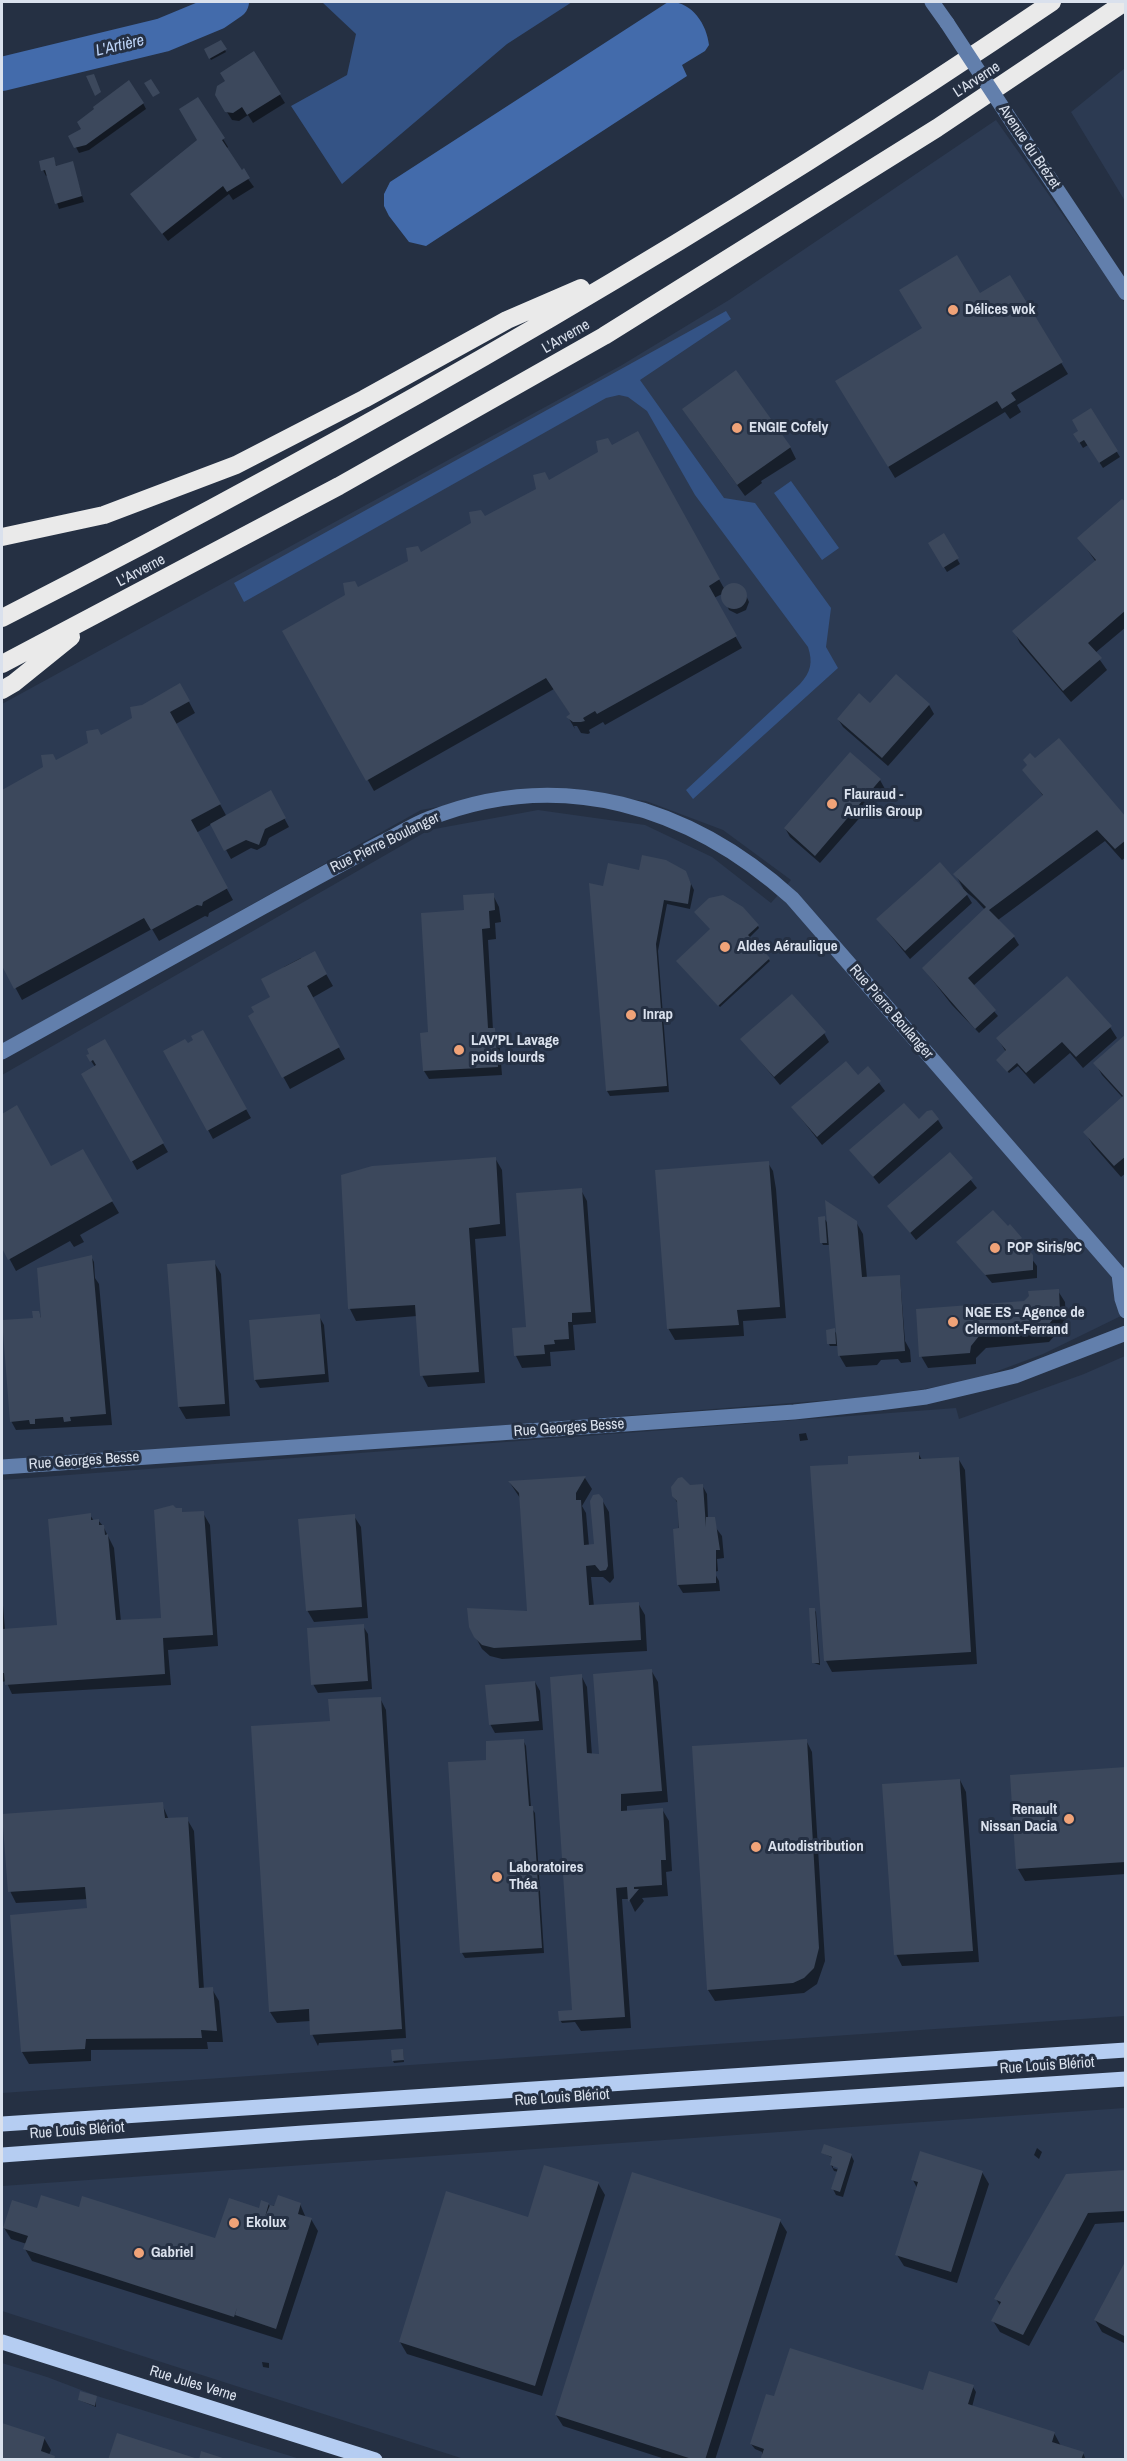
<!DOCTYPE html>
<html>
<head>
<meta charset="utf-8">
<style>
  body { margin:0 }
  #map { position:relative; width:1127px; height:2461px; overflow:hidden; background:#253043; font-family:"Archivo Narrow",sans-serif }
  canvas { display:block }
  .frame { position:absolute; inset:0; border:3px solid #dae1ed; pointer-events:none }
</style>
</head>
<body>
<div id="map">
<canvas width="1127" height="2461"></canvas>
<div class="frame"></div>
</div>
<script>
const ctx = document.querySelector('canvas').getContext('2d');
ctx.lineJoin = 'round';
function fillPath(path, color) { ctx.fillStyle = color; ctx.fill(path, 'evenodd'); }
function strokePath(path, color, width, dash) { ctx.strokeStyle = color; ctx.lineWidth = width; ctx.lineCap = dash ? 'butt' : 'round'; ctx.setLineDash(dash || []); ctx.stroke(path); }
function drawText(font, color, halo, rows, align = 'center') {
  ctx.font = font + ' "Archivo Narrow",sans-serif'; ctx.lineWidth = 6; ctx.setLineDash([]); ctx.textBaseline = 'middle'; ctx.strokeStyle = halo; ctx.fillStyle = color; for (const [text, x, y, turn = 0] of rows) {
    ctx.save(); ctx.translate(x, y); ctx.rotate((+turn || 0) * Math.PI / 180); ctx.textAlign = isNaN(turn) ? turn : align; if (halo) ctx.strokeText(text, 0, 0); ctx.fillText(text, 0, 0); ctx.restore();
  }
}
fillPath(new Path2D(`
  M1125,68v133l-54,-89z
  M996,120l129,183v1011l-82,40 -72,27 -89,15 -752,58 -128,6v-385l427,-245 109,-20 107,15 67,32 59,46 20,-23 -68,-50 -77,-29 -109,-12 -116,21 -419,234v-340l620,-339 107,-65z
  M1125,1356v660l-1123,77v-613l954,-72 3,11 125,-45z
  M1125,2108v351h-661l-462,-148v-125z
  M2,2363l45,14 50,19 203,63h-298z`), '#2c3a52');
fillPath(new Path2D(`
  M322,2h250l-65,42 -165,140 -51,-78 56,-31 9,-41z
  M726,311l5,8 -91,61 84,118 31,5 76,105 -5,39 12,21 -145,131 -7,-9 114,-106c11,-12 13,-22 8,-37l-113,-152 -48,-84 -19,-14 -9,-2 -13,3 -362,204 -10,-19z
  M791,481l48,67 -17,12 -48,-67z`), '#345385');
fillPath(new Path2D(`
  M668,2c23,-2 39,22 41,43l-4,6 -23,14 5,11 -261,170 -17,-4 -20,-26 -5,-10v-12l6,-12z`), '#436bab');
fillPath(new Path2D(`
  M221,42l5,10 -15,8 -5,-10z
  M254,53l31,50 -32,20 -5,-8 -9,6 -7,-1 -10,-16 4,-23z
  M143,103l3,6 -57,41 -10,3 -9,-17z
  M223,139l5,8 -2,2 28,38 -21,13 -4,-6 -61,47 -36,-47z
  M53,159l4,8 15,-4 12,39 -25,7 -11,-34 -2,1 -3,-6z
  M1009,277l59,97 -51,31 4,7 -11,7 -5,-7 -110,66 -58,-97z
  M1091,410l29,47 -17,11 -15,-23 -5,3 -5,-8z
  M691,421l99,26 6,12 -35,22 1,2 -17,13z
  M637,433l88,157 9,-6 8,3 3,6 4,9 -3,8 -9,4 -8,-4 -7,-16 -8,4 28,50 -137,77 -2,-3 -14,8 1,3 -2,1 -7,-1 -4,-7h-3l1,3 -7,-12 3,-2 -17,-26 -180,102 -90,-160z
  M1126,504v123l-31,26 12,17 -36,32 -51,-59 -6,-12 82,-69 -17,-24z
  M943,535l17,29 -13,8 -17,-28z
  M180,685l15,28 -19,11 51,93 43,-25 19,35 -20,11 -3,7 -9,5 -6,-2 -20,11 -19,-35 -16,9 37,67 -24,13 -1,4 -3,-1 -46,25 -7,-12 -130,71 -20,-37v-171l131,-73 10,-13z
  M871,705h58l5,9 -46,52 -45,-39 -5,-8z
  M1024,770l102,49v38l-4,3 -17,-19 -107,79 16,17 5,8 -46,41 25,30 -19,17 -27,-28 -29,-37 62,-58 -9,-10 -12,-10 8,13 -62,56 -32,-39 85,-32 -8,-14 89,-77z
  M880,780l5,9 -65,74 -30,-26 -5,-9z
  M640,871l45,1 9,18 -4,19 -23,-5 -9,47 11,141 -59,4 -3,-5 -17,-206 15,2z
  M493,895l6,12 2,15 -6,1 1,16 -8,1 5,90 6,8 3,37 -73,4 -5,-8 6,-38 35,-122z
  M758,926l1,2 -10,10 21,23 -50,46 -41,-44 32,-33z
  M314,953l19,33 -21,12 33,61 -55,30 -40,-73 22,-19 12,-30 17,-9 7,10z
  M1110,1027l7,11 -34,30 -13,-15 -36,31 -16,-18 -9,7 -10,-11 7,-10 -8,-13z
  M202,1032l49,86 -38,21 -48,-87 30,-11z
  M824,1033l5,9 -49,43 -38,-46z
  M1126,1036v137l-5,4 -29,-33 -7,-12 38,-34 -21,-23 -7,-12z
  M104,1041l64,111 -31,18 -54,-96 12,-7 -7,-11z
  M868,1068l17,23 -63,54 -29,-37 65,-31z
  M17,1107l34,61 31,-17 37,62 -39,22 4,7 -10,5 -4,-6 -54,30 -14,-26v-129z
  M938,1120l5,8 -64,56 -28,-34 68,-29z
  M950,1154l27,34 -61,52 -27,-34z
  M495,1158l7,12 4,66 -31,3 10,144 -57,4 -6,-12 -5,-59 -61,5 -6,-12 -8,-133z
  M768,1163l5,8 3,18 10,129 -43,3 1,15 -69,4 -7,-12z
  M581,1190l6,11 9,122 -23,2 2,25 -25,2 1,14 -29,2 -6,-12 -3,-27 15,-1z
  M820,1218h4l5,7 27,-3 7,12 4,44h33l5,63 5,9 1,12 -10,1 -3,-4 -17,1 -4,5 -31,2 -7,-12 -1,-9h-8l-1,-2 5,-14 4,6 -8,-91h-7l-1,-2z
  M1020,1238l-1,4 18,24v12l-45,5 -34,-41z
  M91,1256l3,6 1,16 4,6 13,141 -96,5 -5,-9 23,-101 4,-8 5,8z
  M214,1262l7,12 9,142 -44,3 -7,-12 -10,-142z
  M1058,1291l7,11 1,21 -17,19 -63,6 -10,10v6l-48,4 -7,-12 103,-54z
  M319,1316l5,9 5,57 -69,6 -5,-8z
  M806,1433l2,7 -8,1 -1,-7z
  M918,1453l4,7 36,-2 7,12 12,194 -145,8 -6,-11 24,-196z
  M585,1478l7,11 -10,17 4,7 3,33 6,-1 7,-45 7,12 5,66 -4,5 -7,-6h-12l3,30 44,-4 7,12 2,36 -145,8 -12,-3 -8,-7 -7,-13 54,-24 -9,-114 -10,-15z
  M702,1485l5,9 1,24h6l2,10 6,8 2,22 -7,1 1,12 -4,1 5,9 1,10 -37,2 -5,-8 1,-80 -6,-9 17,-10z
  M175,1510h6l2,4 20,-1 7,12 8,121 -50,4 3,35 -159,9 -6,-13 -4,1v-89l3,37 54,-4 31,-111 4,6 4,-1 5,6 11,22 7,74 42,-3z
  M354,1516l7,11 7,91 -54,4 -7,-12z
  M814,1609l2,3 4,53 -6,-2 -4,-53z
  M363,1626l5,8 4,55 -54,4 -5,-9z
  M651,1670l7,12 10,120 -41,4v6l35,-3 7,12 3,50 -6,1 2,24 -26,2 2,3 -9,11 -6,-13h-7l9,129 -50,3 -6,-9 -13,1 -2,-3 14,-9 7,-336 6,12 5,68h8z
  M535,1682l5,9 3,39 -48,3 -5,-9z
  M380,1698l6,12 20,328 -87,5 -1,3 -6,-12 -1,-13 -34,2 -7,-11 61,-290z
  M523,1740l3,6 5,61 4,6 9,140 -79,5 -3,-5 26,-191z
  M806,1740l6,12 13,209 -8,23 -13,9 -89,8 -7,-11z
  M1126,1768v106l-101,7 -7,-12z
  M960,1780l6,12 13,170 -77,4 -6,-12z
  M162,1804l7,16 18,-1 7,12 10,159 8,-1 7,12 4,41h-16l1,7 -117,1v11l-62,3 -7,-12 -10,-135 77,-7 -1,-11 -72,4 -6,-12z
  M403,2051l1,11 -10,1 -1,-2z
  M1037,2148l5,4 -3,7 -5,-4z
  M823,2153l28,2 3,6 -11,36 -7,-2 -3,-6 6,-17 -5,-1 -3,-6 2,-7zM833,2165l13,5 -1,2 -12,-4z
  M982,2172l7,12 -32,99 -53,-17 -7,-11 20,-67 -4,-8z
  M1126,2172v50l-31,2 -66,122 -29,-14 -7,-11 8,-14 -5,-8z
  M598,2183l7,12 -63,201 -135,-42 -7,-12z
  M268,2204l2,2 30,-2 6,14 5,1 7,12 -36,109 -250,-79 -7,-12 2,-5 -16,-5 -7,-11 36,-17 40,-2 136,31z
  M780,2221l7,11 -72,228h-47l-105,-34 -7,-11z
  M1126,2263v81l-24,-12 -7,-12z
  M262,2362l7,1v5l-6,-1z
  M973,2387l3,5 -4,15 82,26 7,13 22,7 3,7h-324v-8l-7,-3 -4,-5 24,-46 149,-6z
  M96,2397v10l-17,-7z
  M2,2424l42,14 7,12 -2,5 6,5h-53z`), '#0007');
strokePath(new Path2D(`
  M2,74l161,-39 53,-22 16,-11`), '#436bab', 34);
fillPath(new Path2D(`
  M221,40l6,9 -18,10 -5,-10z
  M254,51l27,43 -34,21 -5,-8 -9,6 -8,-1 -10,-17 2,-9 8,-5 -5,-8z
  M94,74l7,18 -6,4 -9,-20z
  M151,79l9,14 -7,4 -9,-14z
  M129,80l15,23 -58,42 -12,3 -6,-12 13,-7 -4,-7 17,-13 -1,-2z
  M198,97l27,41 -3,2 20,30 2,-2 6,10 -23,14 -4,-6 -61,48 -32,-40 67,-54 -18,-31z
  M54,157l2,9 17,-5 9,35 -27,8 -10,-34 -4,1 -2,-10z
  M957,255l23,38 30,-18 53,87 -52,31 5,7 -14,9 -5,-8 -109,66 -53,-86 87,-53 -23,-38z
  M736,370l55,77 -54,38 -55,-76z
  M1091,408l27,43 -19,12 -15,-23 -5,3 -6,-9 5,-3 -6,-11z
  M638,431l82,148 -11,7 28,50 -140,78 -2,-3 -12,7 2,3 -4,1h-8l-7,-5 4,-3 -24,-36 -180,103 -84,-150 63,-36 -2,-12 12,-2 3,6 50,-26 -2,-13 12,-2 3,6 50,-29 -2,-11 12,-2 4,6 51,-27 -3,-14 12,-3 4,8 49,-28 -2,-11 12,-3 4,7z
  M1122,499l4,3v108l-38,33 14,15 -39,33 -51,-60 84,-71 -19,-22z
  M944,533l15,25 -16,10 -15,-25z
  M721 596a13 13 0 1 1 26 0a13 13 0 1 1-26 0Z
  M896,674l34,30 -48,54 -45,-39 22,-26 11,10z
  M180,683l10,18 -20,11 51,92 -30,16 37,68 -25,14 -1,4 -5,-1 -46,25 -7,-12 -130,71 -12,-23v-176l41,-23 -2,-12 12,-1 3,6 32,-17 -2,-12 12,-2 3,6 31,-17 -2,-11 12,-2z
  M1059,738l67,79v23l-11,9 -18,-19 -108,80 26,26 -47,42 28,32 -21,19 -53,-61 64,-61 -33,-33 90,-79 -21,-25 5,-5 -4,-5 7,-7 5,5z
  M850,752l31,27 -66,77 -31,-28z
  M271,790l15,28 -21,11 -6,16 -13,-5 -22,11 -14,-27z
  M642,855l24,5 20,11 5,13 -3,20 -24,-4 -8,44 11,142 -61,5 -17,-208 14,3 5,-23 31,7z
  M940,862l28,32 -63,57 -29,-32z
  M494,893l1,17 -6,1 1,17 -8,1 6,99h7l3,39 -75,4 -3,-38 8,-1 -7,-119 43,-3 -1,-15z
  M723,895l20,12 16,18 -11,10 22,23 -52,48 -42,-45 34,-32 -16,-17 15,-14z
  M315,951l12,23 -20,12 33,61 -58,31 -34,-62 6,-4 -3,-5 19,-10 -9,-18z
  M1067,976l45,50 -36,31 -14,-15 -36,31 -9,-10 -10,9 -11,-12 10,-10 -10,-12z
  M792,994l34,38 -52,45 -34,-38z
  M203,1030l44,79 -40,22 -44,-80 22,-12 3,4 5,-3 -2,-4z
  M1126,1034v122l-12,10 -31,-34 40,-36 -30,-33z
  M105,1039l59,104 -33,19 -50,-88 15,-9 -3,-5 -3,2 -4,-7 3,-1 -2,-5z
  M846,1061l12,14 10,-9 13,15 -64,56 -26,-30z
  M904,1103l15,16 8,-8 5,-1 7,9 -66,58 -24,-27z
  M17,1105l34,61 32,-17 30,52 -105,59 -6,-12v-134z
  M950,1152l23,26 -63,55 -23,-27z
  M496,1157l4,67 -31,4 10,144 -59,4 -5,-71 -67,4 -7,-134 31,-9z
  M769,1161l11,146 -43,3 2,15 -72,4 -12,-159z
  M582,1188l9,124 -19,1v9h-4l1,17 -15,1 1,4 -11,1 1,9 -31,2 -2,-28 14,-1 -10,-134z
  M825,1200l32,21 5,56 38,-2 5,76 -67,5z
  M993,1210l15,16 2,-2 12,14 -3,2 14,15v15l-48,5 -29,-33z
  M825,1216l2,27h-7l-2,-26z
  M92,1255l14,159 -36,3 1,4 -7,1 -1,-5 -28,2v5h-5l-1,-4 -19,2 -8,-102 31,-2 -1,-7h7l2,7 -4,-50z
  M215,1260l10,144 -47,3 -11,-143z
  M1059,1289l1,22 -17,20 -64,5 -8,10 -1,7 -51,4 -3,-48 108,-8 5,-5 -1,-5z
  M320,1314l5,60 -71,6 -5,-60z
  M835,1328l1,16h-9l-1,-14z
  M919,1452v7l40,-2 12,195 -147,9 -14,-195 38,-2v-8z
  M586,1476l-10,17v7h5l3,45 10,-1 -4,-43 3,-6 6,-1 4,5 5,67 -2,4 -6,1 -5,-6 -9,1 3,39 50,-3 2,38 -147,8 -12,-3 -8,-8 -5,-10 -2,-19 60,3 -8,-118 -11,-12z
  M682,1477l8,8 13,-1 3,43v-10h9l5,33h-4v33l-39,2 -4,-56 6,-1 -2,-27 -5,-5 -1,-9 7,-9z
  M173,1505l3,3h6v4l22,-1 9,124 -50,3 2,36 -160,11 -1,-12h-2v-44l55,-4 -9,-106 43,-6v7l8,-1v6h5l1,10 3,-1 8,86 45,-2 -7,-108z
  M355,1514l7,93 -56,4 -8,-92z
  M809,1608h6l4,55h-7z
  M364,1624l4,57 -57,4 -4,-57z
  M652,1669l10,122 -41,3v17l42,-3 3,52h-5l1,25 -28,2v2h5l-11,13 -1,-15 -11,1 9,129 -66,4 -1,-10 14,-1 -22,-333 32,-3 5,79 12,1 -6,-80z
  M535,1681l4,40 -50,4 -4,-40z
  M381,1697l21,332 -92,6 -1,-26 -40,3 -18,-286 79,-5 -2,-22z
  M524,1739l5,67h4l9,142 -82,5 -12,-191 38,-2v-19z
  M807,1739l12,209 -5,20 -10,10 -11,5 -86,7 -15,-244z
  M1126,1767v95l-110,7 -6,-94z
  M960,1779l13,172 -79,4 -12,-171z
  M163,1802l2,16 23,-1 11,171 14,-1 4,44 -16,-1 1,8 -116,1 -1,10 -64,3 -11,-137 77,-7 -2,-21 -77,5 -6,-78z
  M403,2049l1,11 -12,1 -1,-11z
  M824,2144l28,10 -12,38 -9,-3 7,-21 -8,-3 2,-8 -11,-4z
  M920,2151l63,20 -32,101 -56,-17 23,-73 -7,-2z
  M544,2165l55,17 -64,204 -136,-44 47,-151 82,26z
  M1126,2170v41l-38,2 -65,122 -32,-14 10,-19 -7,-3 72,-125z
  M632,2172l149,47 -76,241h-10l-140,-45z
  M41,2195l38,12 3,-11 133,42 14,-40 30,10 2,-8 8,3 -4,14 5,-12 4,1 4,-11 23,8 -3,11 14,4 -36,111 -41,-14 2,-7 -3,9 -211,-68 5,-13 -25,-8 9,-28 25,8z
  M1126,2260v77l-32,-17z
  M790,2348l133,42 6,-19 45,14 -6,19 87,28 -3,10 32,10 -3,8h-321l4,-11 -14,-5 16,-50 8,2z
  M80,2391l17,5 -2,10 -17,-6z
  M2,2423l43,14 -4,14 14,5 -1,4h-52z
  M117,2433l81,26v1h-90z
  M201,2451l25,8v1h-27z`), '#3c485c');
strokePath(new Path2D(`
  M932,2l15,21
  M1014,125l112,168
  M2,1052c87,-48 174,-97 261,-145 40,-22 80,-44 120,-65 15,-7 29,-17 45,-23 132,-53 262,-13 364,79l327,376 7,3
  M1119,1274l3,25 4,12
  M2,1467l497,-34 295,-21 85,-9 47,-6 89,-21 111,-43`), '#627fac', 15);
strokePath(new Path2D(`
  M2,2124l1124,-74
  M2,2155l301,-22 823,-54
  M2,2342l373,118`), '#b5cdf2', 15);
strokePath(new Path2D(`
  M2,537l102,-22 132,-50 128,-66 143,-79 74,-32
  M2,618c361,-184 714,-388 1050,-616
  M2,664l337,-178 265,-150 333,-208 188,-126
  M2,690l12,-7 57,-46`), '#eaeaea', 18);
strokePath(new Path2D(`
  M947,23l67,102`), '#627fac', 15);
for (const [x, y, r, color] of [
  [953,310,6,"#f0a378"],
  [737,428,6,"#f0a378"],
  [832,804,6,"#f0a378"],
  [725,947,6,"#f0a378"],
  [631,1015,6,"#f0a378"],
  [459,1050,6,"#f0a378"],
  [995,1248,6,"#f0a378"],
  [953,1322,6,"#f0a378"],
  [1069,1819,6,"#f0a378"],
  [756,1847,6,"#f0a378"],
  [497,1877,6,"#f0a378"],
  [234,2223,6,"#f0a378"],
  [139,2253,6,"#f0a378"]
]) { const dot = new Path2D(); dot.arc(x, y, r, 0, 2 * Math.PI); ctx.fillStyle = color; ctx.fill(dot); strokePath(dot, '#253043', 2); }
drawText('15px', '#dae1ed', '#253043', [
  ["L'Arverne",977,80,-33],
  ["Avenue du Brézet",1029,147,56],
  ["L'Arverne",566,337,-30],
  ["L'Arverne",141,571,-28],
  ["Rue Pierre Boulanger",385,843,-26],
  ["Rue Pierre Boulanger",891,1012,49],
  ["Rue Georges Besse",569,1428,-4],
  ["Rue Georges Besse",84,1461,-4],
  ["Rue Louis Blériot",1047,2066,-4],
  ["Rue Louis Blériot",562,2098,-4],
  ["Rue Louis Blériot",77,2131,-4],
  ["Rue Jules Verne",193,2384,17]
]);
drawText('bold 15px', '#dae1ed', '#253043', [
  ["Délices wok",965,310],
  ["ENGIE Cofely",749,428],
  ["Flauraud -",844,795],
  ["Aurilis Group",844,812],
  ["Aldes Aéraulique",737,947],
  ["Inrap",643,1015],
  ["LAV'PL Lavage",471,1041],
  ["poids lourds",471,1058],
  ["POP Siris/9C",1007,1248],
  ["NGE ES - Agence de",965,1313],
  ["Clermont-Ferrand",965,1330],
  ["Renault",1057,1810,"right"],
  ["Nissan Dacia",1057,1827,"right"],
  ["Autodistribution",768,1847],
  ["Laboratoires",509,1868],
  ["Théa",509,1885],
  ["Ekolux",246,2223],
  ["Gabriel",151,2253]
], 'left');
drawText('italic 16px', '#bed5f9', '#253043', [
  ["L'Artière",120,46,-13]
]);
</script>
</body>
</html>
